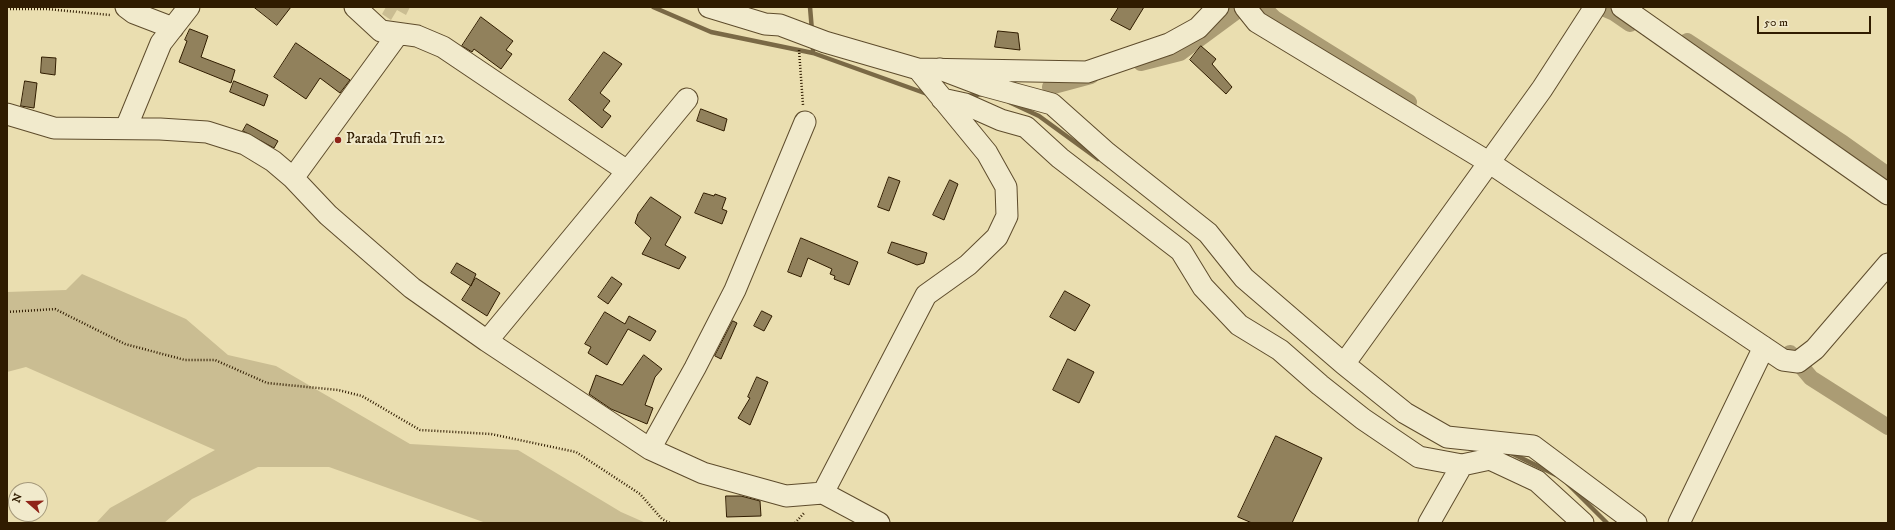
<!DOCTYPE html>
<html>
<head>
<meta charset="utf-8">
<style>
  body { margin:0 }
  #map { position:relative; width:1895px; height:530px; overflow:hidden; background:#eadeb0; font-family:"IM FELL DW Pica",serif }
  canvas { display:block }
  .frame { position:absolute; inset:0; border:8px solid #301c00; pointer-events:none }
  .north { position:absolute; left:8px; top:482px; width:40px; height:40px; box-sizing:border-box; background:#f1eacc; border:1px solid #a4987a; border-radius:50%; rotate:290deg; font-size:11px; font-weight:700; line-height:16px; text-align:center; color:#301c00 }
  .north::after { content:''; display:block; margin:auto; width:14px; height:18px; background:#8f2418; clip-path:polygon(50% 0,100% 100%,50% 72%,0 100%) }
  .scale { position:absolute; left:1757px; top:16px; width:114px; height:18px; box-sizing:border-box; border:2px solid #301c00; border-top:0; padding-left:5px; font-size:12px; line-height:14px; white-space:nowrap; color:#301c00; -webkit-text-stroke:3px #f1eacc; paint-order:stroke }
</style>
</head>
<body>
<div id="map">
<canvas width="1895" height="530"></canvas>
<div class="frame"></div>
<div class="north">N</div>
<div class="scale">50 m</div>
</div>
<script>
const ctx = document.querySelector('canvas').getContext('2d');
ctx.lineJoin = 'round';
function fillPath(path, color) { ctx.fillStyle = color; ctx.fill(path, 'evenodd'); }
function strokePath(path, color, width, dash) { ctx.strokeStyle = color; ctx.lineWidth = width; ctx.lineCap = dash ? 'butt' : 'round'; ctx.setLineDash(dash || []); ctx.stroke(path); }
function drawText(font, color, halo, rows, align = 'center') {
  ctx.font = font + ' "IM FELL DW Pica",serif'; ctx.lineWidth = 4; ctx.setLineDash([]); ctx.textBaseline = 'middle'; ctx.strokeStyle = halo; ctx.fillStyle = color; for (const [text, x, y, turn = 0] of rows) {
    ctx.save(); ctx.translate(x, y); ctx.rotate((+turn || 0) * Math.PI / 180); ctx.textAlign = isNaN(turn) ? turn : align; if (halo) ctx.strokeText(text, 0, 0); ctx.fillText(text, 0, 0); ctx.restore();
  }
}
fillPath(new Path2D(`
  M386,7h24l-4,8 -9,-5 -6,10 -9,-6z
  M82,274l104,45 42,36 48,11 134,78 108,6 103,62 25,11h-160l-157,-56h-71l-66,32 -28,24h-68l14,-15 105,-58 -189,-83 -19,5v-80l59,-2z`), '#cabd92');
strokePath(new Path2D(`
  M653,7l58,25 102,21
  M810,7l2,24
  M813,43v10l117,42
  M967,96l16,-2
  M1009,102l30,14 59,43
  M1509,452l47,23
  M1567,483l40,40`), '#7a6946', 4.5);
strokePath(new Path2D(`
  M1263,7l11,11 135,84
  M1600,7l14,6 16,11
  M1687,41l156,102 45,32
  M1141,63l39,-10 57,-42
  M1050,87l41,-11
  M1790,353l21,25 77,49`), '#ab9c74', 16);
const building = new Path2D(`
  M254,7h37l-14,18z
  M1119,7h25l-14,23 -19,-10z
  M481,17l32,24 -7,9 6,4 -11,15 -27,-20 -2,3 -10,-6z
  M190,29l18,7 -7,21 34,13 -4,13 -52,-21 8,-21 -2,-1z
  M998,31l20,2 2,17 -25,-3z
  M296,43l54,37 -10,13 -20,-15 -14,21 -32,-22z
  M1201,46l15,13 -4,5 20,23 -6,7 -36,-34z
  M604,52l18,12 -22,29 10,8 -7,9 8,6 -9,12 -33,-28z
  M42,57l14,1 -1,17 -14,-2z
  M25,81l12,2 -3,25 -13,-2z
  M234,81l34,14 -4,11 -34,-14z
  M701,109l26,10 -3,12 -27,-10z
  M247,124l31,17 -4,7 -31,-17z
  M889,177l11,4 -11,30 -11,-4z
  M950,180l8,4 -14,36 -11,-5z
  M704,193l10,3 1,-2 11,4 -4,11 5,2 -5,13 -27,-11z
  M651,197l30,20 -16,28 21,12 -7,12 -37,-15 9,-16 -16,-15 3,-9z
  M801,238l57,24 -9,23 -15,-6 1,-3 -5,-2 2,-5 -24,-11 -7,19 -13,-5z
  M892,242l35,11 -3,10 -7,2 -29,-12z
  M457,263l19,11 -5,12 -20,-13z
  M612,277l10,7 -14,20 -10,-7z
  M476,278l24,15 -13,23 -25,-16z
  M1065,291l25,14 -15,26 -25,-14z
  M762,311l10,5 -8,15 -10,-5z
  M605,312l20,12 4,-8 27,15 -6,10 -22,-12 -21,36 -19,-12 3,-6 -6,-3z
  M733,321l4,2 -16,36 -6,-3z
  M644,355l18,14 -7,8 -10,28 8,3 -6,16 -36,-15 -22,-15 7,-19 26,10z
  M1068,359l26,13 -15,31 -26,-13z
  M757,377l11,5 -18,43 -12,-7 12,-20 -2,-1z
  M1276,436l46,22 -30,65h-40l-14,-6z
  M726,496h15l19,5 1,15 -34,1z`);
fillPath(building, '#91815c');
strokePath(building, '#301c00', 1);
const minor = new Path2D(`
  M126,7l8,6 39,15
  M355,7l26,24 36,5 26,11 184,124
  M709,7l56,17 15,1 45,17 93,27 169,3 82,-28 29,-16 20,-21
  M1245,7l12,15 233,141 293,197 15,2 17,-13 73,-85
  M1622,7l266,187
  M940,69l42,16 70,19 55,49 101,80 36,45 100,86 61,49 42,24 86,9 103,77
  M942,99l23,5 36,16 25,7 34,31 121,93 22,36 36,38 41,25 40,35 43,34 56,38 43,8 28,-6 47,22 46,42
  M7,114l47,14 106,1 47,3 38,12 28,17 20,17 35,37 84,73 75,53 163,108 53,24 83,23 37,-3 56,30
  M126,128l35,-85 28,-36
  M293,178l105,-144
  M487,341l200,-242
  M1344,364l198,-275 53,-82
  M650,449l45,-81 40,-78 70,-168
  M823,493l103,-198 42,-30 29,-28 10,-21 -1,-29 -19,-34 -69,-84
  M1429,523l33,-58
  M1679,523l85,-176`);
strokePath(minor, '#5e4c2c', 23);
strokePath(new Path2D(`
  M7,9h40l63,6
  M799,50l4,55
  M7,312l48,-3 70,35 60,16h30l52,23 71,7 24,6 58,34 71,4 85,18 64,42 22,25 8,4
  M795,523l10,-11`), '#301c00', 2.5, [1, 2]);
strokePath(minor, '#f1eacc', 21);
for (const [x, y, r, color] of [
  [338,140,4,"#8f2418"]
]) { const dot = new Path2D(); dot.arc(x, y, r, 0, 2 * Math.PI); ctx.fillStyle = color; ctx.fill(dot); strokePath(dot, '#f1eacc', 1.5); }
drawText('15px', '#301c00', '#f1eacc', [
  ["Parada Trufi 212",346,140]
], 'left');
</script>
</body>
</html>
